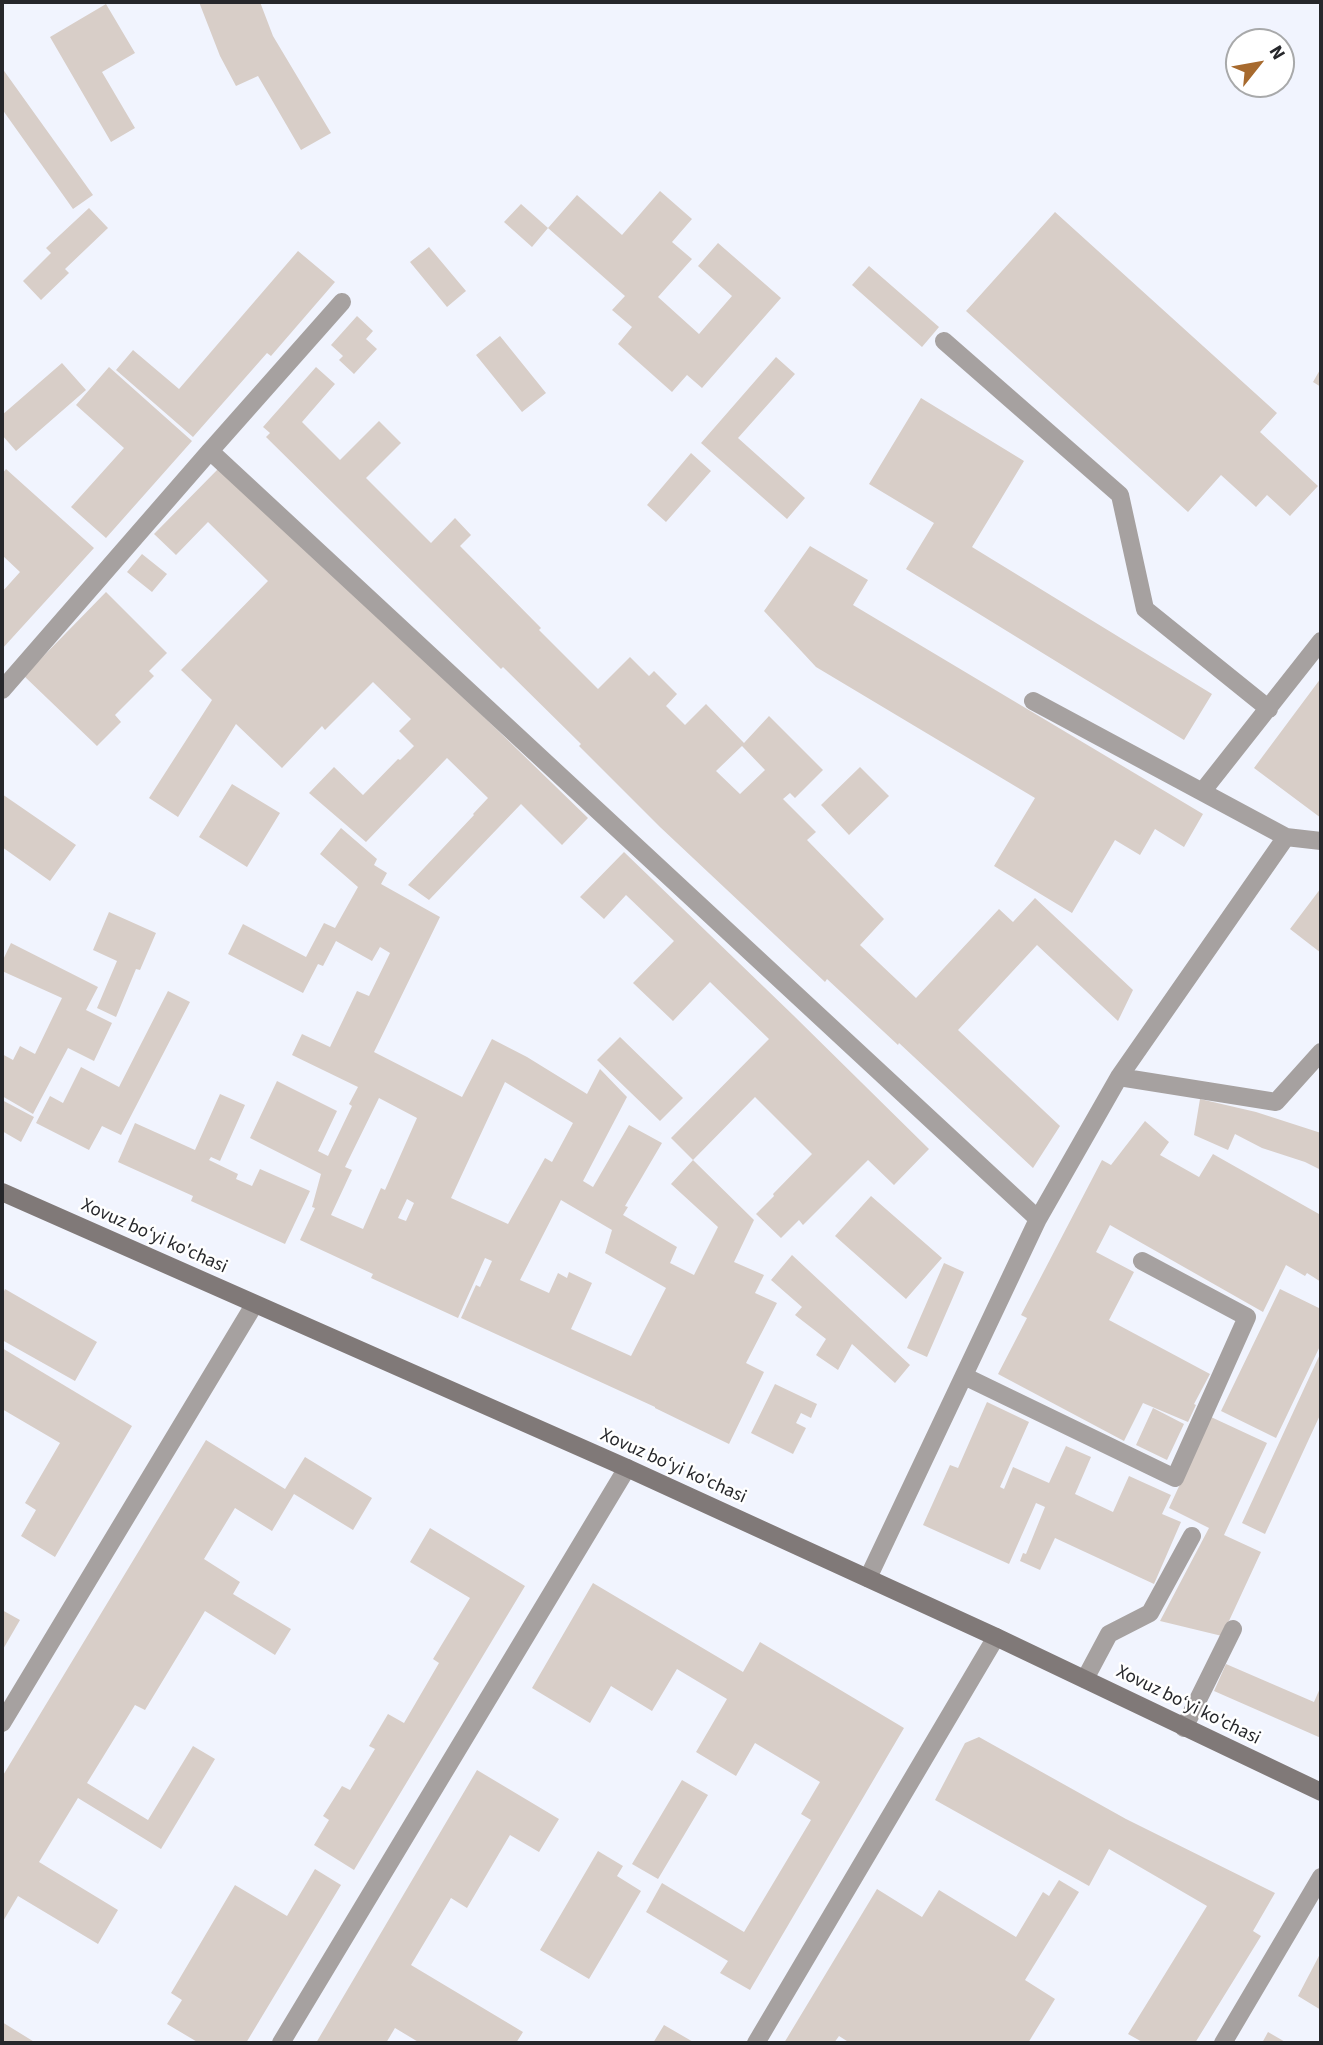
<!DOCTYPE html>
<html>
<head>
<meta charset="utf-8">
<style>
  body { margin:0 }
  #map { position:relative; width:1323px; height:2045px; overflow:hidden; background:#f1f4fe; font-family:"Source Sans 3",sans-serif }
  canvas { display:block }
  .frame { position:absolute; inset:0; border:4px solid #26272b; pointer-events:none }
  .north { position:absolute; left:1225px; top:28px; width:70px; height:70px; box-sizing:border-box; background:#fff; border:2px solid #a8a9aa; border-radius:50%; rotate:59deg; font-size:19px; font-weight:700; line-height:28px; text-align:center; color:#26272b }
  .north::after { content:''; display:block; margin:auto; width:24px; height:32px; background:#a76a2e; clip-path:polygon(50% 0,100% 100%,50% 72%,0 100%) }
</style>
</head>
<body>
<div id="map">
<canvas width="1323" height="2045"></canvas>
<div class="frame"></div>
<div class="north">N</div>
</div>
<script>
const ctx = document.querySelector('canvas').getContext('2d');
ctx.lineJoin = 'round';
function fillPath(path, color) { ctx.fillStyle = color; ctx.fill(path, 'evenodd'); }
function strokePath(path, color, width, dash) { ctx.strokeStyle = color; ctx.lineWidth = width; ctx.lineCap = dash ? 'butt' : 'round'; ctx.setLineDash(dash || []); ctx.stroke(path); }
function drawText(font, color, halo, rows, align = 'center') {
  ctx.font = font + ' "Source Sans 3",sans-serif'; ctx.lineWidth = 5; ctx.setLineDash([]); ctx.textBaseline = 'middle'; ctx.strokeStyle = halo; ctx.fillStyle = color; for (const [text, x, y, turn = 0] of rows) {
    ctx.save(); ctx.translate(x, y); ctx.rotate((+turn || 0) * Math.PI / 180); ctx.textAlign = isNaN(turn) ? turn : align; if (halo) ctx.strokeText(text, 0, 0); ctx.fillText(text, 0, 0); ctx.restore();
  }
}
fillPath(new Path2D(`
  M199,2h61l13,34 58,97 -30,17 -43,-74 -22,10 -16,-30z
  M106,4l29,49 -33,19 33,56 -24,14 -61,-105z
  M2,68l91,127 -20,14 -71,-100z
  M660,191l32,28 -20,23 20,17 -34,38 41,37 33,-38 -34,-30 20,-23 63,55 -79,90 -15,-13 -15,17 -54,-48 14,-17 -20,-17 13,-14 -77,-68 -16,19 -28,-25 17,-18 27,24 29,-33 45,40z
  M89,208l19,20 -43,41 4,4 -28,27 -18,-19 28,-28 -5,-5z
  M1055,212l222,201 -17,19 58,54 -28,30 -23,-21 -11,12 -35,-32 -33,37 -222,-201z
  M429,247l37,44 -19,16 -37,-45z
  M298,251l37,31 -64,74 -4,-3 -74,84 -77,-67 17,-20 46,39z
  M869,266l70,61 -17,20 -70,-62z
  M357,316l16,15 -7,8 11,10 -23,25 -15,-14 4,-4 -12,-11z
  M500,336l46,57 -24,19 -46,-57z
  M776,357l19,17 -57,64 67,60 -18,21 -86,-76z
  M62,363l24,27 -70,61 -14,-16v-20z
  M109,367l83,74 -86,97 -35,-31 53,-59 -48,-43z
  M316,367l19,17 -33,38 38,38 39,-39 22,22 -35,35 65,65 24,-25 16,17 -11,11 81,82 -2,2 59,59 32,-32 19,19 5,-5 23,23 -11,12 19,19 21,-21 38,39 25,-27 54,54 -28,28 -5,-5 -7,6 33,33 -9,8 77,79 -24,26 56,53 83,-89 14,13 22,-24 98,92 -15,31 -81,-76 -79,85 102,96 -27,42 -134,-125 -1,2 -71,-66 -2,3 -165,-155 -81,-81 2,-2 -78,-77 -2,2 -235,-232 4,-4 -7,-6zM742,746l23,24 -25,24 -24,-23z
  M1321,368v19l-8,-5z
  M921,398l103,63 -52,86 240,147 -28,46 -278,-171 28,-46 -65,-39z
  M691,453l20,18 -45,51 -19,-17z
  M220,467l85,76 283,275 -26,27 -41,-41 -92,96 -21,-15 66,-70 -1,-1 15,-16 -41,-40 -81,84 -57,-49 25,-26 29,28 35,-36 2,1 14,-14 -15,-15 12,-12 -38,-37 -48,48 -3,-4 -40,42 -46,-44 -58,93 -29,-19 63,-98 -31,-30 87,-89 -60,-59 -32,33 -22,-21z
  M6,469l88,79 -92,101v-57l18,-20 -18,-17v-81z
  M810,546l58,34 -15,25 350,209 -19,33 -29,-18 -15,26 -25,-15 -43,73 -78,-47 41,-68 -219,-131 -52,-56z
  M142,554l25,20 -15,18 -25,-20z
  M106,592l61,61 -18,18 5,5 -39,39 6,7 -24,24 -73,-70z
  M1321,678v140l-67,-50z
  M860,767l29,29 -40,39 -28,-30z
  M232,784l48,29 -33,54 -48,-30z
  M2,794l74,51 -26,36 -48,-34z
  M341,828l36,31 -3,6 13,8 -6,11 59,33 -66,135 88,45 30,-58 35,18 60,37 13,-25 27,28 -44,84 10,6 36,-62 33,18 -37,63 3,1 -5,8 54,32 -7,16 24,12 24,-48 -47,-43 22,-24 61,60 -20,42 30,13 -9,18 22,10 -31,60 18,9 -35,72 -74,-36v-1l-194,-89 15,-33 4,2 12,-26 -7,-3 -27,60 -87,-40 2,-4 -73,-34 15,-32 -3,-1 9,-33 -71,-36 27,-57 60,30 -19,40 10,5 24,-50 -3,-2 9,-17 -66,-32 10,-21 28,13 27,-56 12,5 21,-43 -10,-6 -8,14 -36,-20 -13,25 -5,-2 -15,29 -75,-39 15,-30 63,33 18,-34 11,5 23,-41 -38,-33zM505,1082l68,41 -21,39 -7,-4 -37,66 -57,-26zM379,1098l38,20 -32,72 -4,-2 -18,41 -32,-14 21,-45 -7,-3zM407,1199l7,4 -8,18 -8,-3zM561,1200l51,30 -7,23 61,35 -35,68 -60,-27 21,-46 -23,-11 -2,6 -9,-5 -9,20 -29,-13z
  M624,852l169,163 136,134 -35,36 -26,-25 -65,65 -4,-5 -18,18 -25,-24 18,-18 -1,-2 39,-40 -57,-57 -62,63 -22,-22 98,-99 -59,-57 -37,39 -40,-38 41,-42 -48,-46 -22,24 -24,-22z
  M1321,888v65l-31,-24z
  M109,912l47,21 -16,37 -4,-1 -20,48 -19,-9 20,-47 -24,-11z
  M11,943l87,44 -12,23 26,13 -18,38 -26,-13 -35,66 -31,-18v-42l11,6 7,-14 15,8 27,-56 -60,-27v-9z
  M168,991l22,11 -69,133 -19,-9 -13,24 -53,-27 14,-27 13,7 18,-36 38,20z
  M620,1037l63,61 -23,23 -63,-61z
  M220,1094l25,11 -25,56 -9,-4 -2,3 29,14 -2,5 16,7 8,-17 50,22 -25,53 -94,-43 2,-5 -75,-34 17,-39 60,27z
  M1200,1099l56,13 65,21v37l-16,-8 -43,-14 -27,-14 -7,16 -34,-15z
  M2,1100l32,17 -13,25 -19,-11z
  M1145,1121l24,21 -9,13 39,22 14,-23 106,60 2,-4v72l-14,-9 -2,3 -19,-11 -23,47 -153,-87 -14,27 38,20 -25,48 101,54 -16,30 2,1 -8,17 -45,-19 -19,38 -126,-67 29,-56 -6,-3 81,-155 9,5z
  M871,1196l71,62 -36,41 -71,-63z
  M792,1255l118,110 -15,18 -43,-39 -14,26 -22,-15 10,-16 -31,-24 7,-8 -31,-27z
  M944,1263l20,9 -37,85 -20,-9z
  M5,1289l92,53 -22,39 -73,-41v-44z
  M1280,1289l41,20v35l-45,94 -55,-27z
  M2,1348l130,78 -77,131 -34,-21 15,-26 -11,-7 35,-60 -58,-34z
  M1321,1352v61l-56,121 -23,-11z
  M775,1384l42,20 -6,14 -10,-5 -5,10 10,5 -13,26 -42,-21z
  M987,1402l42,20 -29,65 4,2 9,-22 36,16 17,-37 25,11 -16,37 38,18 16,-36 42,19 -9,19 19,8 -27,62 -99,-46 -15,32 -20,-9 3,-8 3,1 19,-47 -9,-4 -27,61 -86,-39 27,-60 8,3z
  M1153,1408l31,16 -17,36 -31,-15z
  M1211,1417l56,26 -43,92 37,17 -39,84 -62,-15 49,-93 -40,-20z
  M206,1440l79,49 20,-32 67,41 -19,32 -59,-36 -22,37 -37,-23 -31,51 36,23 -7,12 58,35 -16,26 -70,-44 -60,99 -10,-5 -48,78 61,37 45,-74 22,13 -54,90 -83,-51 -39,64 79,48 -20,34 -80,-48 -16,27v-146z
  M430,1528l95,58 -171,284 -40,-25 15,-25 -6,-4 19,-30 8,4 25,-41 -6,-3 19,-32 16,9 35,-60 -6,-4 37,-61 -60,-36z
  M593,1583l150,89 17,-30 144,86 -154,262 -30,-17 8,-12 -82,-49 16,-29 82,49 67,-112 -10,-6 19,-32 -65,-39 -19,33 -40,-24 31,-53 -50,-30 -25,42 -41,-25 -21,37 -58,-35z
  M2,1610l18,10 -18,31z
  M1226,1664l88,38 7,-16v52l-107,-47z
  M979,1737l147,82 149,74 -22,38 8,5 -66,107h-51l-16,-9 79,-128 -98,-57 -20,37 -154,-86 30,-57z
  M477,1770l82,49 -20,33 -29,-17 -43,73 -16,-10 -40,67 112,67 -7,11h-96l-25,-15 -9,15h-70z
  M682,1780l26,15 -50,84 -26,-15z
  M598,1851l25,15 -6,10 24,15 -52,88 -49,-29z
  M315,1869l26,16 -95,158h-47l-32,-19 15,-24 -11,-7 64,-108 52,31z
  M1059,1880l20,12 -54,88 30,19 -27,44h-178l-11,-7 -5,7h-50l93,-154 45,28 17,-27 77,47 27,-45 6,4z
  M1321,1952v58l-23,-14z
  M2,2022l34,21h-34z
  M664,2025l31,18h-42z
  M1268,2032l19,11h-25z`), '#d8cec8');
strokePath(new Path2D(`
  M944,341l176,154 25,114 124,100
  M210,451l132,-149
  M2,690l208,-239 828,768
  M1202,792l119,-151
  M1286,837l35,4
  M1119,1077l157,25 45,-50
  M964,1376l211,102 72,-161 -105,-56
  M868,1578l170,-359 81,-142 167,-240 -253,-136
  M1085,1679l24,-45 41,-21 42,-77
  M1184,1728l49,-99`), '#a6a1a0', 18);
strokePath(new Path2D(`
  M2,1723l252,-418
  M281,2043l346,-575
  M756,2043l240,-406
  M1223,2043l98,-166`), '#a6a1a0', 18);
strokePath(new Path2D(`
  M2,1192l625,276 369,169 325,155`), '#807978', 18);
drawText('19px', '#26272b', '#fff', [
  ["Xovuz bo‘yi ko'chasi",154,1237,24],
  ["Xovuz bo‘yi ko'chasi",673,1467,24],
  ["Xovuz bo‘yi ko'chasi",1188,1706,26]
]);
</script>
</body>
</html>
